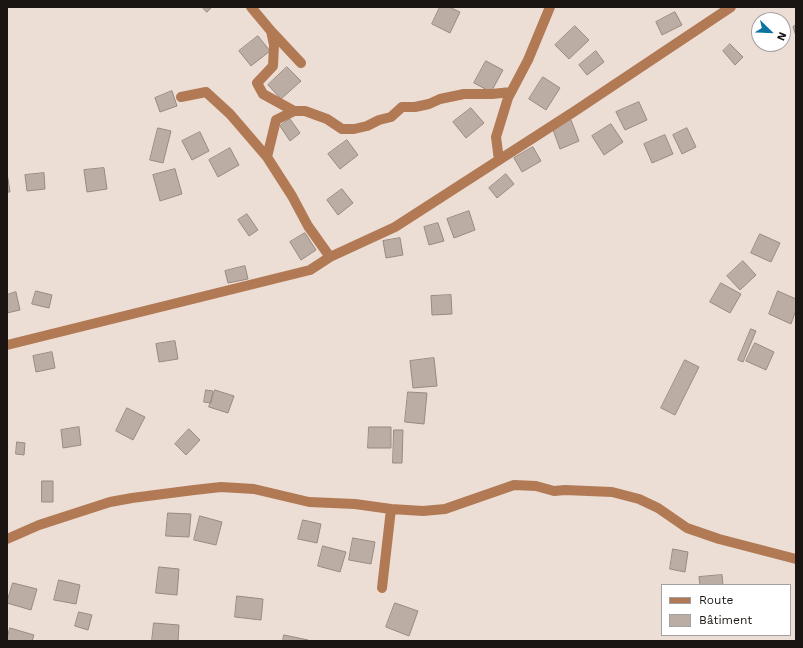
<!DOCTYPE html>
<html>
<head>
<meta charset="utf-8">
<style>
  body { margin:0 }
  #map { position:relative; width:803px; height:648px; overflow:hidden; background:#edded5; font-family:"Work Sans",sans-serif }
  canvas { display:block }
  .frame { position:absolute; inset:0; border:8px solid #1a1512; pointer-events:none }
  .legend { position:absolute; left:661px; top:584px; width:130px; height:52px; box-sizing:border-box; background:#fff; border:1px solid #a3a1a0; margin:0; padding:5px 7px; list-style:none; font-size:12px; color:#1a1512 }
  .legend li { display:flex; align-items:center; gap:8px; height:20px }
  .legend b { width:20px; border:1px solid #a3a1a0 }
  .north { position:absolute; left:751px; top:12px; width:40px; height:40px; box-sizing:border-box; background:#fff; border:1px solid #a3a1a0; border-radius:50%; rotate:113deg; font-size:11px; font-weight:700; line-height:16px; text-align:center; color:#1a1512 }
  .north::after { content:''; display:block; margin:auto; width:14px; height:18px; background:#0b74a0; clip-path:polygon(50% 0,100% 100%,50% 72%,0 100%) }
</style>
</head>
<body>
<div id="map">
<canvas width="803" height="648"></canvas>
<div class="frame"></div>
<ul class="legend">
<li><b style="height:5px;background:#b17a55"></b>Route</li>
<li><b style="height:11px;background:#bbada4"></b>Bâtiment</li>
</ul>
<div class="north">N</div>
</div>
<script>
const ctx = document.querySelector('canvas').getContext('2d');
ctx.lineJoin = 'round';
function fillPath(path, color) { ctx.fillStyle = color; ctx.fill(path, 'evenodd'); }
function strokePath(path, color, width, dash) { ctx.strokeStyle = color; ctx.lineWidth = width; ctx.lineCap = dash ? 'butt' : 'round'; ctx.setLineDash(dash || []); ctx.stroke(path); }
const building = new Path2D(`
  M202,7h10l-5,5z
  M440,7h9l11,5 -10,21 -18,-9z
  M675,12l7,13 -20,10 -6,-13z
  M796,25v11l-3,-9z
  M575,26l14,14 -20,19 -14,-14z
  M258,36l12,15 -19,15 -12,-15z
  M730,44l13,13 -8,8 -12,-14z
  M596,51l8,11 -17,13 -8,-10z
  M486,61l17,9 -12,22 -17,-9z
  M287,67l14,14 -20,18 -13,-14z
  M543,77l17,11 -14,22 -17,-11z
  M172,91l5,15 -17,6 -5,-14z
  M639,102l8,18 -22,10 -9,-18z
  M471,108l13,15 -18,15 -13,-16z
  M290,119l10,14 -10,8 -10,-15z
  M571,120l8,21 -19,8 -8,-22z
  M611,124l12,18 -19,13 -12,-19z
  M158,128l13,3 -8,32 -13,-3z
  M687,128l9,19 -14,7 -9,-19z
  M200,132l9,19 -17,9 -10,-19z
  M665,135l8,19 -21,9 -8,-19z
  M347,140l11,15 -18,14 -12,-15z
  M533,147l8,14 -19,11 -8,-14z
  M230,148l9,17 -21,12 -9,-17z
  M104,168l3,21 -20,3 -3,-22z
  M175,169l7,25 -22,7 -7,-26z
  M7,173l3,19h-3z
  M44,173l1,16 -18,2 -2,-16z
  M506,174l8,10 -17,14 -8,-10z
  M342,189l11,14 -15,12 -11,-15z
  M469,211l6,19 -21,8 -7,-19z
  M247,214l11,16 -9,6 -11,-16z
  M438,223l6,18 -15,4 -5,-18z
  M305,233l11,17 -15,10 -11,-18z
  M760,234l20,9 -9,19 -20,-9z
  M400,238l3,17 -17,3 -3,-17z
  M743,261l13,14 -16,15 -13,-14z
  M245,266l3,13 -20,4 -3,-12z
  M721,283l20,11 -11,19 -20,-11z
  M36,291l16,4 -3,13 -17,-4z
  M778,291l18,8v11l-5,14 -22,-10z
  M16,292l4,18 -13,3v-18z
  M451,295l1,19 -20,1 -1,-19z
  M751,329l5,2 -13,31 -5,-2z
  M175,341l3,18 -19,3 -3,-18z
  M755,343l19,9 -8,18 -20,-9z
  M52,352l3,16 -19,4 -3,-16z
  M434,358l3,28 -24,2 -3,-27z
  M685,360l14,7 -24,48 -14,-7z
  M206,390l7,1 -2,12 -7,-1z
  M215,390l19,6 -6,17 -19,-6z
  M408,392l19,1 -3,31 -19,-2z
  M127,408l18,9 -12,23 -17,-9z
  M79,427l2,18 -18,3 -2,-18z
  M369,427h22v21h-23z
  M189,429l11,11 -14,15 -11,-11z
  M394,430h9l-1,33h-9z
  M17,442l8,1 -1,12 -8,-1z
  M42,481h11v21h-11z
  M168,513l23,1 -2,23 -23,-1z
  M200,516l22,6 -6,23 -22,-5z
  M303,520l18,4 -4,19 -19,-4z
  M353,538l22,4 -4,22 -22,-4z
  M323,546l23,6 -6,20 -22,-6z
  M673,549l15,3 -3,20 -15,-3z
  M159,567l20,2 -2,26 -21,-2z
  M722,575l1,10h-23l-1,-8z
  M59,580l21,5 -4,19 -22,-4z
  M13,583l24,6 -6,21 -24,-7z
  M237,596l26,3 -2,21 -26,-3z
  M395,603l23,8 -9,25 -23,-9z
  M79,612l13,3 -4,15 -13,-4z
  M154,623l25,2 -1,16h-26z
  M10,628l24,7 -2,6h-25z
  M284,635l24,5v1h-25z`);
fillPath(building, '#bbada4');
strokePath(building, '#988a81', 1);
strokePath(new Path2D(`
  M251,7l20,24 3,14 -1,21 -16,17 6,11 31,17 -18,9 -9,37
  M272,32l29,31
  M181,97l25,-5 24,22 37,43 25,39 16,30 22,31
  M294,111h11l22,8 15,10h12l13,-3 12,-6 12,-3 11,-10h13l14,-3 11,-5 24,-5h28l19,-2
  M499,160l-3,-23 12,-39 20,-38 22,-53
  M7,345l303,-75 20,-13 65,-30 180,-116 156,-104
  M7,539l32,-14 71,-23 22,-4 62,-8 27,-3 33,2 55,13 46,2 36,5 32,2 22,-2 69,-24 22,1 18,5 11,-1 47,2 27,7 19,9 29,20 32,11 77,20
  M382,588l9,-79`), '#b17a55', 10);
</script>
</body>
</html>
